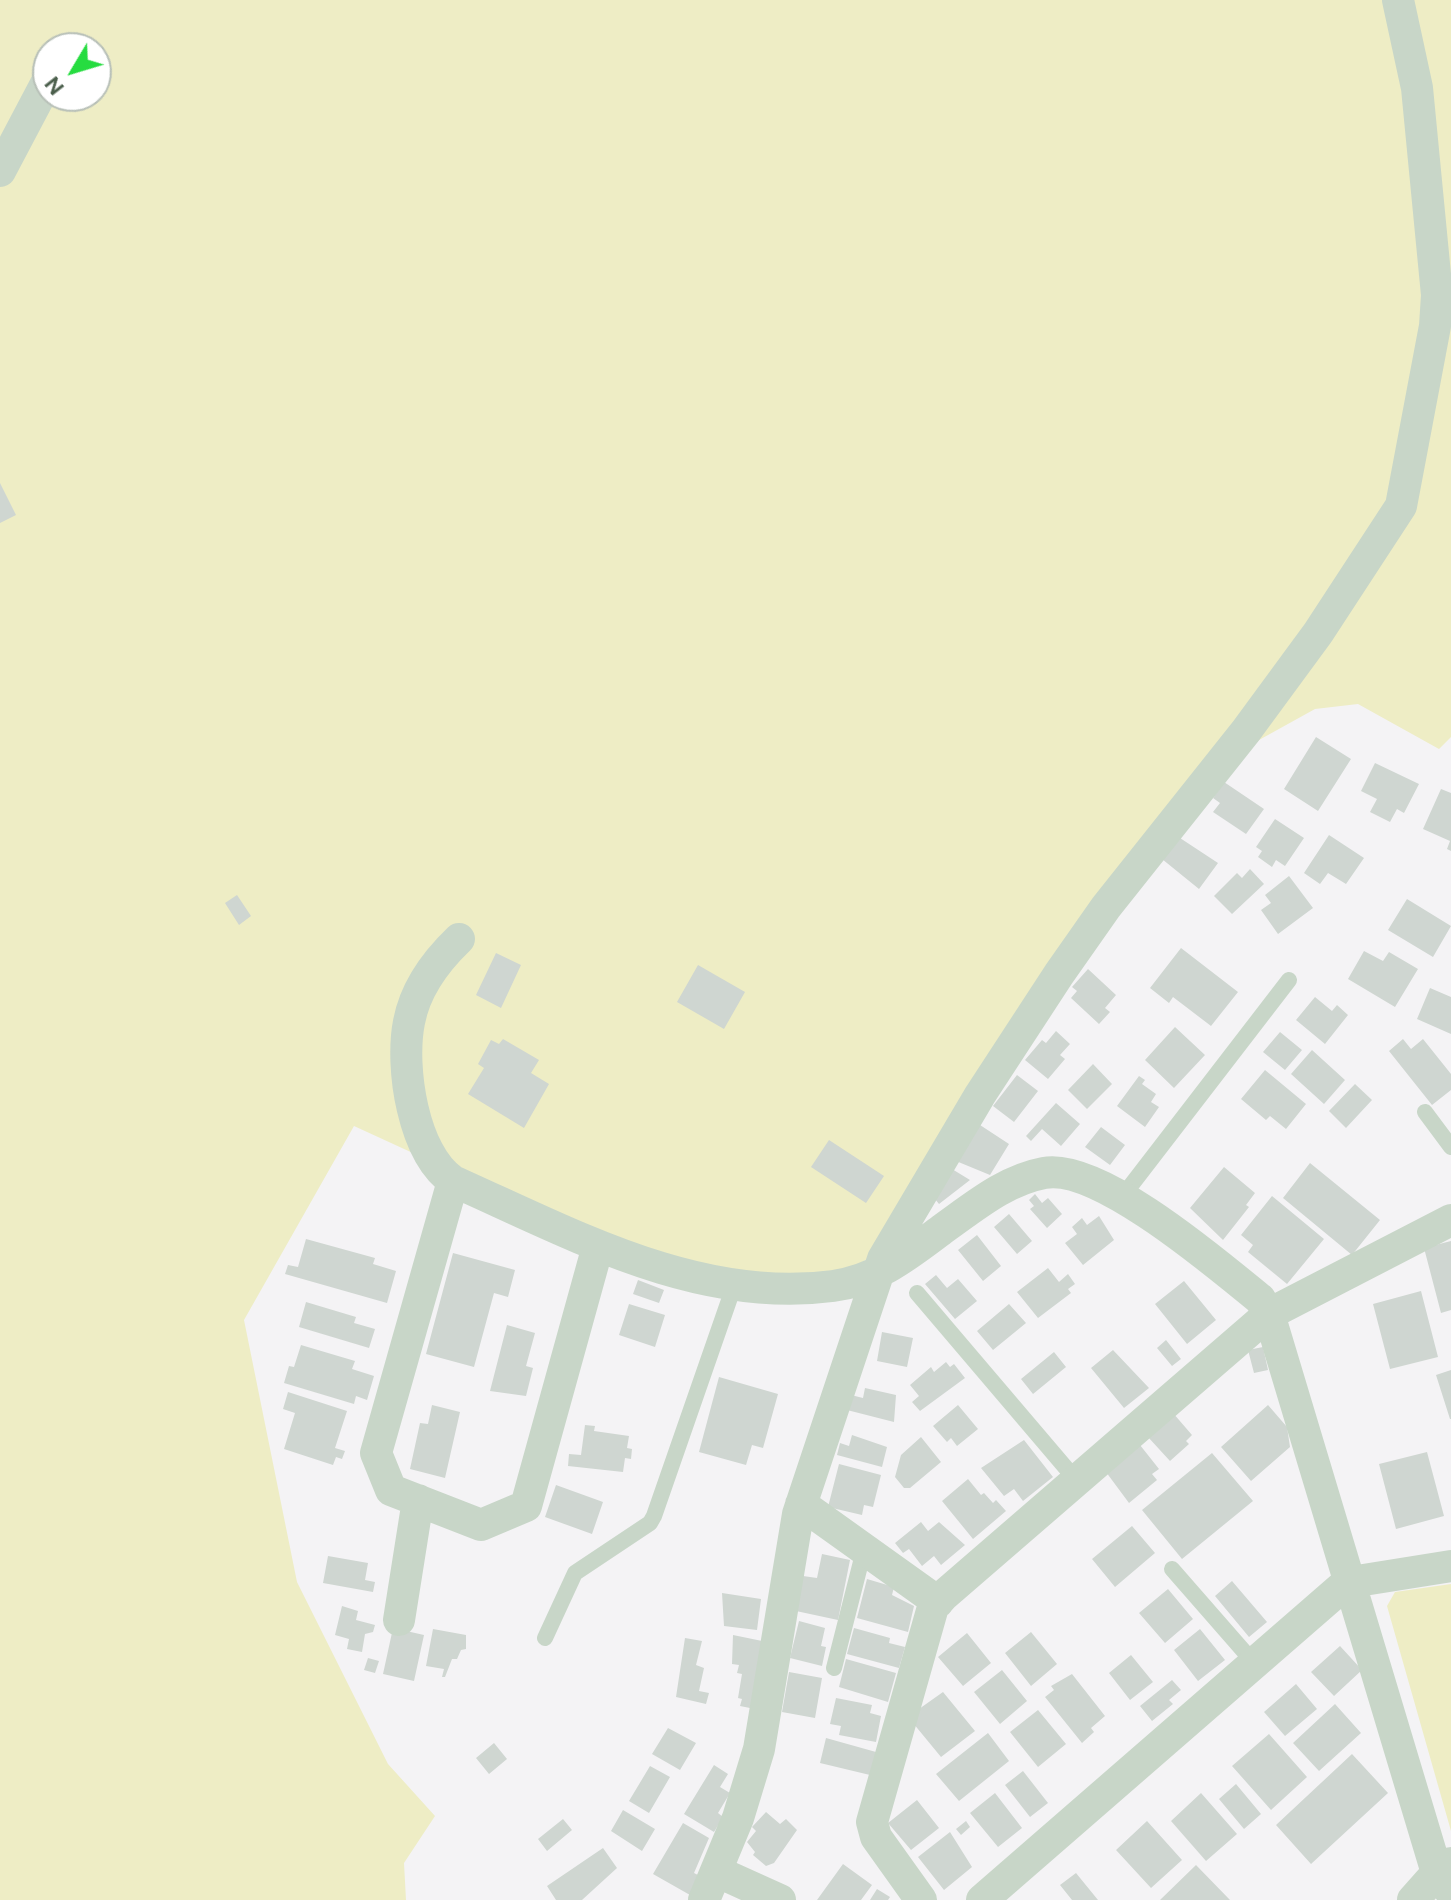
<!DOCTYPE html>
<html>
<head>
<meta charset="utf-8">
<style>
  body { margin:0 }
  #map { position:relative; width:1451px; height:1900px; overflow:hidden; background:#f4f3f5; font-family:"DM Sans",sans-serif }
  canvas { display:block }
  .north { position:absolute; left:32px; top:32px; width:80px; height:80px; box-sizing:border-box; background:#fff; border:2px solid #b7bfb7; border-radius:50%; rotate:232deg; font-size:22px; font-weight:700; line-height:32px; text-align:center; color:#4b5f4c }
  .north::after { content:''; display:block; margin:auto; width:28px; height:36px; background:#26dc40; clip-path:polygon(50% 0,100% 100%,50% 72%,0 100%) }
</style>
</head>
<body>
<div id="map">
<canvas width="1451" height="1900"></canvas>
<div class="north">N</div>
</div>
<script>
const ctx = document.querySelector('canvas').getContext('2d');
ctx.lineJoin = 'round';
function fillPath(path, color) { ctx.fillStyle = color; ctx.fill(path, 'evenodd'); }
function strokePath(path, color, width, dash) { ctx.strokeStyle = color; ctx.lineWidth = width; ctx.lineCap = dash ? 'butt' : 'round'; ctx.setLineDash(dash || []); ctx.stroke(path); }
fillPath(new Path2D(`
  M0,0h1451v737l-12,12 -81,-45 -43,5 -56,31 -207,217 -165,291 -69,39 -124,-15 -157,-62 -183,-84 -110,194 53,262 91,182 47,52 -31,47 2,37h-406zM48,48h48v48h-48z
  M1451,1584v247l-64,-225 8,-14z`), '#eeedc5');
fillPath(new Path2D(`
  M0,483l16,32 -16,8z
  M1316,737l35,22 -33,52 -34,-22z
  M1375,763l44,21 -15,29 -7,-4 -7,13 -20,-10 7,-13 -16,-8z
  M1224,782l40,27 -18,25 -33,-22 7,-9 -7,-5z
  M1441,789l10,4v58l-4,-2 3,-8 -27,-12z
  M1275,819l29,19 -19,28 -9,-6 -4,7 -14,-10 4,-6 -6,-4z
  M1329,835l35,23 -18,26 -18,-11 -8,11 -16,-11z
  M1180,838l38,25 -19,26 -37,-30z
  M1250,869l14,15 -32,30 -18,-18 23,-23 5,5z
  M1289,876l24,32 -35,26 -17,-24 10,-7 -6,-8z
  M237,895l14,21 -12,9 -14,-22z
  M1407,899l44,27 -18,31 -45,-27z
  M1181,948l57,44 -27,34 -38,-29 -4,6 -19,-15z
  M1364,951l19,10 6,-9 29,17 -23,38 -47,-28z
  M496,953l25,12 -20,43 -25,-13z
  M698,965l47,27 -21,37 -47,-27z
  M1088,969l28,26 -11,13 5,4 -11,12 -28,-26 6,-7 -5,-4z
  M1430,988l21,9v37l-34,-15z
  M1315,997l17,14 5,-6 11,10 -23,29 -29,-24z
  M1175,1027l30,28 -31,33 -29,-28z
  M1056,1031l14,13 -10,11 5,4 -17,20 -23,-19 17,-20 4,3z
  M1280,1032l22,18 -17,20 -22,-18z
  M503,1039l36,21 -8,13 18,11 -25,44 -56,-34 16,-26 -6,-4 13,-24 8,4z
  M1403,1039l8,10 12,-10 28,35v16l-19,15 -43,-54z
  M1312,1050l33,30 -21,24 -33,-30z
  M1093,1064l19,20 -25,25 -19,-19z
  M1265,1070l41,34 -20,25 -16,-13 -4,4 -25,-21z
  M1017,1075l21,16 -24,31 -21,-16z
  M1139,1076l6,4 -3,4 14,10 -5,8 8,5 -14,20 -28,-21z
  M1355,1084l17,16 -26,28 -17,-17z
  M1056,1103l24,21 -19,22 -19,-17 -11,12 -5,-5z
  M980,1125l29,19 -19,31 -34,-14z
  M1101,1127l24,18 -15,20 -25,-18z
  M829,1140l55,36 -18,27 -55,-36z
  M1310,1163l70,57 -28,35 -69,-57z
  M1224,1167l31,26 -9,12 3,2 -26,33 -33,-32z
  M952,1169l18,11 -31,24 -4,-5z
  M1035,1194l7,9 6,-5 14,16 -15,14 -17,-19 4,-3 -5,-6z
  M1272,1196l52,43 -37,45 -39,-32 5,-7 -12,-10z
  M1009,1214l23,27 -15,13 -23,-27z
  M1099,1216l15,24 -31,25 -18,-22 12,-9 -5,-7 10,-9 5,7z
  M977,1235l24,31 -18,15 -25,-31z
  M306,1239l69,19 -2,6 23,7 -9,32 -102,-29 3,-9 10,2z
  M1451,1241v69l-10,3 -17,-65z
  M453,1253l62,17 -7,27 -14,-4 -20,74 -48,-13z
  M1048,1268l11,14 9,-8 7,10 -7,5 3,4 -33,25 -21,-26z
  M936,1275l11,13 11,-9 19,22 -22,18 -30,-35z
  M638,1280l26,10 -5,13 -26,-9z
  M1184,1281l32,39 -29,24 -32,-40z
  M1421,1291l17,66 -48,12 -17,-65z
  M306,1302l50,15 -2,6 21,6 -6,19 -70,-21z
  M629,1304l36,11 -10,32 -36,-12z
  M1009,1304l17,19 -33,27 -16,-19z
  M507,1325l28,8 -9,33 7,2 -7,28 -36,-5z
  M882,1332l31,6 -6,29 -30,-6z
  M1166,1340l15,19 -9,7 -15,-18z
  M301,1345l54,16 -3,8 22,7 -7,24 -11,-4 -2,8 -70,-21 5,-17 5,1z
  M1263,1347l5,23 -14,3 -6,-23z
  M1113,1350l36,38 -25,20 -33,-40z
  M1054,1352l12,15 -33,27 -12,-15z
  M946,1362l4,5 4,-3 11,14 -45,33 -8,-9 7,-6 -9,-11 21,-18 3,5z
  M1451,1370v49h-1l-14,-44z
  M719,1377l59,17 -15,54 -11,-3 -6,20 -47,-13z
  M865,1388l31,7 -2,27 -47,-12 4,-15 12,3z
  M288,1392l59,19 -12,37 10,3 -3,8 -6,-2 -3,8 -49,-16 11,-36 -12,-4z
  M432,1405l28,7 -15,66 -35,-9 10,-46 8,1z
  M958,1405l20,24 -21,17 -6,-8 -4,4 -14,-16z
  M1268,1405l19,22 3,20 -39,34 -30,-34z
  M1173,1413l19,22 -6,6 3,3 -19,17 -22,-24z
  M585,1425l10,1 -1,5 35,5 -2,12 5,1 -1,10 -6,-1 -2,14 -55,-6 1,-12 12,1z
  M852,1435l35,12 -5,20 -45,-12 3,-12 9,3z
  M921,1437l20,25 -31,26h-6l-9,-11 6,-22z
  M1024,1440l29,37 -30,24 -9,-12 -10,7 -23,-28z
  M1140,1445l19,24 -7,5 5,6 -28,23 -23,-31z
  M1427,1452l17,64 -48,13 -17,-65z
  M1212,1453l41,48 -71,58 -40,-49z
  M839,1464l42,11 -8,32 -9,-2 -2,10 -34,-8z
  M968,1479l13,16 3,-2 9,10 3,-3 10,11 -33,28 -31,-38z
  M556,1485l47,17 -11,32 -47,-17z
  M921,1522l7,9 11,-9 26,23 -24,20 -7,-9 -12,10 -13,-17 -6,4 -8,-10z
  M1132,1526l23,27 -40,34 -23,-28z
  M822,1554l28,6 -12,60 -42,-9 7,-35 14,2z
  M328,1556l40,7 -3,17 10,2 -2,10 -50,-9z
  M867,1579l27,8 -2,8 22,11 -6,26 -51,-14z
  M1232,1581l35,41 -18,15 -34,-41z
  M1168,1589l25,30 -28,24 -26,-30z
  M722,1593l39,6 -4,31 -33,-4z
  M342,1606l16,5 -2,9 19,5 -2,7 -8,2 -3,18 -15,-3 2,-10 -14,-4z
  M799,1621l26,7 -4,18 5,1 -4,19 -32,-8z
  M393,1628l31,7 -10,46 -31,-7z
  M854,1628l36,10 -1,5 16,4 -6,21 -52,-14z
  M433,1629l33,6v14l-5,1 -4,9h-5l-7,18h-3l2,-8 -18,-3z
  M1200,1629l25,31 -27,21 -24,-31z
  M1031,1632l26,32 -26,22 -26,-33z
  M967,1633l24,30 -28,23 -25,-29z
  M733,1635l34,7 -12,67 -15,-3 2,-7 -4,-1 4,-24 -5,-1 2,-8 -7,-1z
  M685,1638l17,3 -6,24 8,3 -5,23 10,2 -3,11 -30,-7z
  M1340,1646l22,24 -28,26 -23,-24z
  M1131,1655l22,27 -23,18 -21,-27z
  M368,1658l11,3 -4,12 -11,-3z
  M846,1659l50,14 -8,29 -49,-15z
  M1002,1670l25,31 -27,23 -26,-32z
  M789,1672l33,6 -7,40 -33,-6z
  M1072,1674l33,42 -14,12 3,4 -12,11 -37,-46 9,-7 -3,-4z
  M1172,1680l9,10 -12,10 4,4 -21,17 -12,-15z
  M1296,1684l21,25 -32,27 -21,-24z
  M943,1692l32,39 -34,26 -28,-34 6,-14z
  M836,1698l36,7 -2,8 11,3 -5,26 -37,-7 2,-9 -11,-2z
  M1335,1704l26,29 -42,38 -26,-28z
  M1038,1710l28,34 -28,23 -28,-35z
  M668,1728l28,15 -16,27 -28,-16z
  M988,1733l21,28 -50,40 -23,-27z
  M1269,1734l38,43 -36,33 -39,-44z
  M826,1738l50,14 -6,23 -50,-12z
  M494,1743l13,16 -18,15 -13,-16z
  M1352,1754l36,39 -77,71 -35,-39z
  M714,1765l14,9 -8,13 10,6 -12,20 5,4 -9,15 -30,-18z
  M650,1766l20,11 -21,36 -20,-12z
  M1023,1771l25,32 -18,14 -25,-32z
  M1236,1784l25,30 -17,15 -25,-30z
  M995,1793l27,35 -24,19 -28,-34z
  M1201,1793l36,41 -31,27 -35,-40z
  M917,1800l22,28 -28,22 -23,-27z
  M623,1810l32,19 -13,22 -31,-20z
  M766,1812l14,12 6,-5 11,11 -23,33 -8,3 -13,-11 2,-3 -8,-10 9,-11 -4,-4z
  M563,1819l9,11 -25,21 -9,-12z
  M966,1821l4,6 -9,8 -5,-6z
  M1147,1821l35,39 -31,28 -35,-38z
  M683,1823l26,15 -15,35 6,3 -10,19 -37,-21z
  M950,1832l22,35 -28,23 -26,-33z
  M603,1848l14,20 -35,32h-26l-9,-14z
  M843,1864l29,21 -11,15h-44z
  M1196,1865l34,35h-70z
  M1076,1873l22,27h-26l-12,-15z
  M877,1889l13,8 -2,3h-18z`), '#cfd6d1');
strokePath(new Path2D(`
  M1425,1112l26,35
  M1122,1197l167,-217
  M917,1293l160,188
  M1172,1569l83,95
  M545,1638l30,-65 75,-50 4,-7 80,-230
  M834,1668l30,-118`), '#c8d6c8', 16);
strokePath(new Path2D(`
  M0,171l48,-91
  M459,939c-23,22 -44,51 -50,83 -9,45 4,132 44,159 119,53 245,123 380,105 45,-6 76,-32 111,-58 31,-22 62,-48 100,-55 54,-11 173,91 216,126l9,15 168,559 14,19
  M453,1181l-77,272 15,37 90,35 45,-19 72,-260
  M801,1504l137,98
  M399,1620l19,-120
  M718,1872l62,28
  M704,1900l34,-82 21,-69 39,-235 85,-255 97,-164 79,-121 47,-67 140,-176 72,-98 83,-127 34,-180 2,-31 -20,-207 -19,-88
  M921,1900l-45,-63 -4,-15 61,-215 10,-11 326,-282 182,-94
  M982,1900l360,-313 9,-5 100,-16
  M1413,1900l24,-27 14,-10`), '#c8d6c8', 32);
</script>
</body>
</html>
